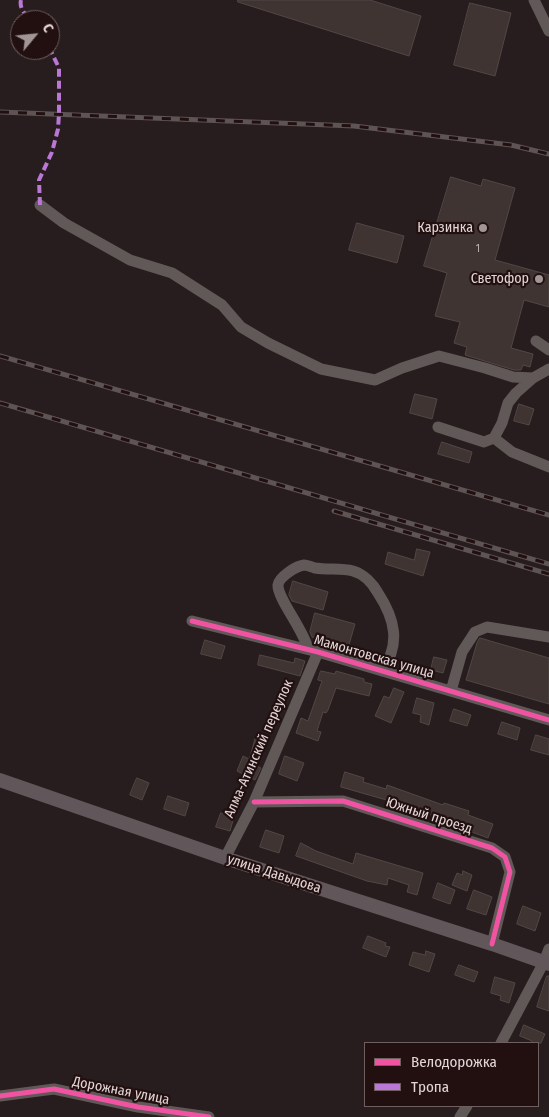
<!DOCTYPE html>
<html>
<head>
<meta charset="utf-8">
<style>
  body { margin:0 }
  #map { position:relative; width:549px; height:1117px; overflow:hidden; background:#281d1e; font-family:"Fira Sans Condensed",sans-serif }
  canvas { display:block }
  .legend { position:absolute; left:364px; top:1042px; width:175px; height:65px; box-sizing:border-box; background:#221011; border:1px solid #705f60; margin:0; padding:6px 9px; list-style:none; font-size:15px; color:#e4d6d6 }
  .legend li { display:flex; align-items:center; gap:10px; height:25px }
  .legend b { width:25px; border:1px solid #705f60 }
  .north { position:absolute; left:10px; top:10px; width:50px; height:50px; box-sizing:border-box; background:#221011; border:1px solid #705f60; border-radius:50%; rotate:62deg; font-size:14px; font-weight:700; line-height:20px; text-align:center; color:#e4d6d6 }
  .north::after { content:''; display:block; margin:auto; width:18px; height:22px; background:#a29596; clip-path:polygon(50% 0,100% 100%,50% 72%,0 100%) }
</style>
</head>
<body>
<div id="map">
<canvas width="549" height="1117"></canvas>
<ul class="legend">
<li><b style="height:6px;background:#f153a3"></b>Велодорожка</li>
<li><b style="height:6px;background:#ba77d6"></b>Тропа</li>
</ul>
<div class="north">С</div>
</div>
<script>
const ctx = document.querySelector('canvas').getContext('2d');
ctx.lineJoin = 'round';
function fillPath(path, color) { ctx.fillStyle = color; ctx.fill(path, 'evenodd'); }
function strokePath(path, color, width, dash) { ctx.strokeStyle = color; ctx.lineWidth = width; ctx.lineCap = dash ? 'butt' : 'round'; ctx.setLineDash(dash || []); ctx.stroke(path); }
function drawText(font, color, halo, rows, align = 'center') {
  ctx.font = font + ' "Fira Sans Condensed",sans-serif'; ctx.lineWidth = 4.5; ctx.setLineDash([]); ctx.textBaseline = 'middle'; ctx.strokeStyle = halo; ctx.fillStyle = color; for (const [text, x, y, turn = 0] of rows) {
    ctx.save(); ctx.translate(x, y); ctx.rotate((+turn || 0) * Math.PI / 180); ctx.textAlign = isNaN(turn) ? turn : align; if (halo) ctx.strokeText(text, 0, 0); ctx.fillText(text, 0, 0); ctx.restore();
  }
}
const building = new Path2D(`
  M238,0h132l51,16 -12,40 -171,-54z
  M470,3l41,10 -16,63 -41,-11z
  M451,177l30,9 2,-7 32,9 -20,72 54,15v32l-25,-7 -13,48 22,6 -3,13 -7,-2 -2,5h-7l-49,-15 2,-8 -13,-4 6,-21 -25,-6 12,-43 -23,-7z
  M357,223l47,13 -7,27 -48,-13z
  M415,394l22,5 -5,20 -22,-6z
  M519,404l15,5 -5,16 -15,-4z
  M442,442l30,10 -3,11 -31,-9z
  M417,549l13,3 -7,24 -38,-12 3,-12 26,8z
  M293,581l35,11 -5,18 -31,-9 -3,-6z
  M315,613l40,11 -7,24 -36,-11 -2,-5z
  M480,638l69,20v46l-83,-24 11,-37z
  M205,640l20,6 -4,13 -20,-5z
  M260,655l34,8 1,-5 10,3 -5,15 -42,-11z
  M434,657l13,3 -4,13 -12,-3z
  M321,671l14,3 1,-3 28,8v3l8,2 -3,12 -33,-8 -8,22 -2,3 -3,-1 -6,19 4,1 -3,9 -22,-8 5,-15 7,3 14,-40 -4,-1z
  M394,688l10,4 -13,31 -16,-7 9,-20 5,2z
  M417,698l17,5 -5,22 -9,-3 1,-7 -8,-2z
  M454,709l17,6 -4,11 -17,-5z
  M502,722l18,6 -3,12 -19,-6z
  M257,733l11,3 -4,14 -3,-1 -7,16 7,3 -6,12 -18,-9 6,-15 6,3z
  M536,735l13,4v16l-18,-5z
  M285,756l19,7 -7,18 -18,-7z
  M345,772l19,6 -1,4 23,7 1,-4 56,20 1,-2 25,8 -1,4 25,9 -5,14 -16,-6 1,-3 -83,-28 -49,-14z
  M137,778l12,5 -7,17 -12,-5z
  M168,796l21,7 -4,13 -21,-7z
  M221,813l13,4 -4,14 -14,-4z
  M266,830l18,6 -5,17 -19,-6z
  M301,843l15,8 37,13 3,-11 67,20 -6,22 -10,-3 2,-7 -21,-7 -1,7 -20,-4 -71,-25z
  M463,871l9,4 -5,16 -15,-6 5,-12 5,2z
  M438,883l17,7 -5,14 -17,-6z
  M474,890l18,7 -6,18 -19,-6z
  M523,906l18,7 -6,18 -18,-7z
  M368,936l18,7 -1,3 5,1 -4,10 -23,-9z
  M426,951l9,3 -6,18 -20,-7 4,-13 12,3z
  M459,965l19,7 -4,10 -19,-7z
  M547,976h2v35l-12,-4z
  M495,977l20,6 -6,20 -9,-3 1,-4 -10,-3z
  M524,1025l21,9 -4,9h-10l1,-2 -12,-5z`);
fillPath(building, '#3f3431');
strokePath(building, '#514846', 1);
strokePath(new Path2D(`
  M534,0l15,31
  M40,205l24,18 66,37 42,13 50,32 19,22 27,16 53,26 54,11 27,-12 37,-12 46,12 28,9 20,1 16,-9
  M536,341l13,9
  M438,427l46,15 10,-4 8,-15 6,-20 8,-10 17,-15
  M494,438l18,14 37,15
  M192,621l126,31 231,68
  M308,649c-4,-19 -31,-51 -30,-64 1,-8 18,-19 26,-20 3,0 8,2 11,3 13,2 27,0 38,3 11,3 20,13 25,22 17,26 23,51 4,78
  M451,691l11,-39 13,-20 12,-5 62,10
  M254,802l89,-1 149,47 13,9 5,15 -18,72
  M225,858l29,-56 64,-150
  M501,1043l43,-81 5,-13
  M0,1096l54,-7 84,18 71,10
  M460,1117l7,-11`), '#615858', 11);
strokePath(new Path2D(`
  M0,780l225,78 267,86 57,20`), '#615659', 14);
const rail = new Path2D(`
  M0,112l354,14 157,19 38,9
  M0,356l549,159
  M0,403l549,161
  M334,511l215,63`);
strokePath(rail, '#5e5455', 5);
strokePath(rail, '#221011', 3, [9]);
strokePath(new Path2D(`
  M21,0c-2,8 4,14 9,20
  M40,205l-1,-25 13,-28 6,-23 1,-15v-46l-9,-19`), '#ba77d6', 4, [8, 4]);
strokePath(new Path2D(`
  M192,621l126,31 231,68
  M254,802l89,-1 149,47 13,9 5,15 -18,72
  M0,1096l54,-7 84,18 71,10`), '#f153a3', 5);
for (const [x, y, r, color] of [
  [483,228,5,"#a29596"],
  [539,279,5,"#a29596"]
]) { const dot = new Path2D(); dot.arc(x, y, r, 0, 2 * Math.PI); ctx.fillStyle = color; ctx.fill(dot); strokePath(dot, '#221011', 2); }
drawText('11px', '#bbaead', null, [
  ["1",478,249]
]);
drawText('14px', '#e4d6d6', '#221011', [
  ["Карзинка",473,228],
  ["Светофор",529,279]
], 'right');
drawText('14px', '#e4d6d6', '#221011', [
  ["Мамонтовская улица",374,657,16],
  ["Алма-Атинский переулок",259,749,-66],
  ["Южный проезд",429,816,18],
  ["улица Давыдова",274,874,18],
  ["Дорожная улица",121,1091,11]
]);
</script>
</body>
</html>
